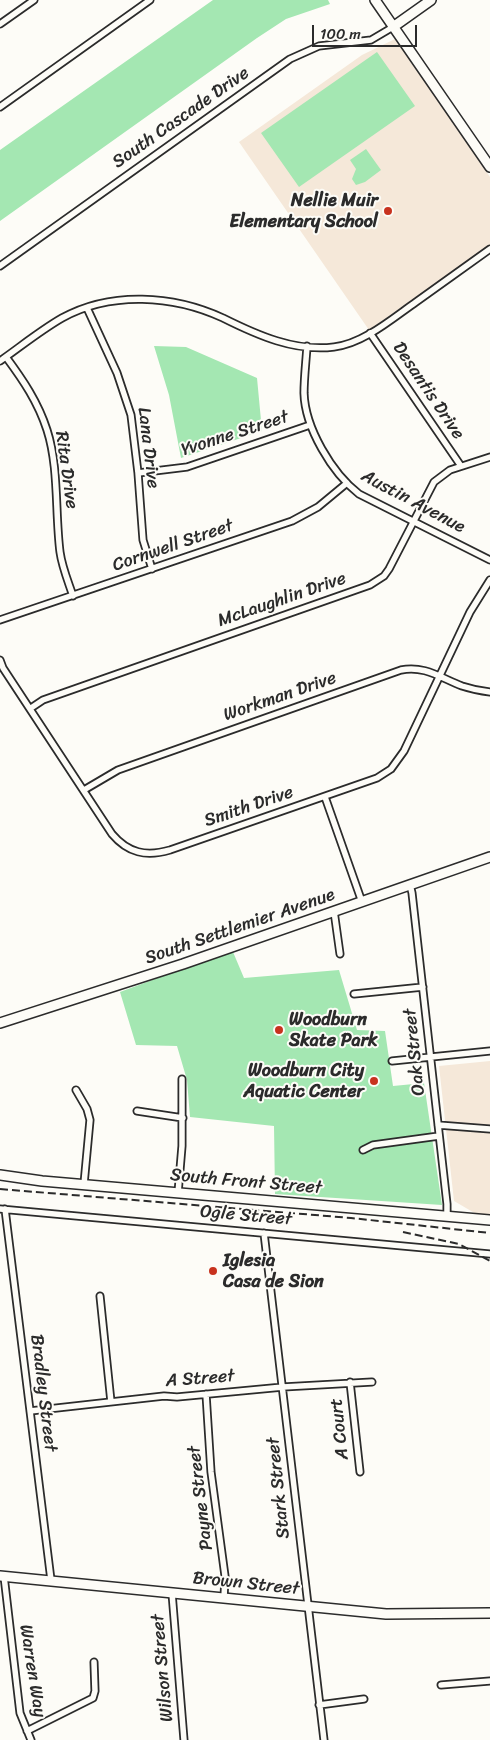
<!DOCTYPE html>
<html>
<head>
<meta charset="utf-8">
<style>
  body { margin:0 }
  #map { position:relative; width:490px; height:1740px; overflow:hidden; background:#fdfcf7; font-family:Sriracha,sans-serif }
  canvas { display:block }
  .scale { position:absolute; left:312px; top:25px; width:105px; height:22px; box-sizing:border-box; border:2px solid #2b2b2b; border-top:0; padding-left:6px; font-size:15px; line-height:18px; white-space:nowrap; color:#2b2b2b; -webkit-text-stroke:4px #fdfcf7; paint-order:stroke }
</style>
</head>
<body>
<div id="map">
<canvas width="490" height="1740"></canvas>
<div class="scale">100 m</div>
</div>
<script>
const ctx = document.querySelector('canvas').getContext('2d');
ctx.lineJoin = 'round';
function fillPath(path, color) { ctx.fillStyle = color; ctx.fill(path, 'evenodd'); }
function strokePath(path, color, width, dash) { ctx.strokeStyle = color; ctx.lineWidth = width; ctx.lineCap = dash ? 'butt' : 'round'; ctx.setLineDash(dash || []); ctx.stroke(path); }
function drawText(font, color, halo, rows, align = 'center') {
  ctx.font = font + ' Sriracha,sans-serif'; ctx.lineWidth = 4; ctx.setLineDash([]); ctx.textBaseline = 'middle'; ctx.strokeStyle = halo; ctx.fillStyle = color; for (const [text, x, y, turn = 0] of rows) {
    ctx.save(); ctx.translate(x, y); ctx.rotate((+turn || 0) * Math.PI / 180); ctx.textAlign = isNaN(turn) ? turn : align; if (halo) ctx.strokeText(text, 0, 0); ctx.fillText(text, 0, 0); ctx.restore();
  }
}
fillPath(new Path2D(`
  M395,39l95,138v68l-121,85 -130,-188 123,-87z
  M490,1061v161l-36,-21 -15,-135z`), '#f5e8d9');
fillPath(new Path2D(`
  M213,0h115l2,4 -44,15 -29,19 -257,183v-71z
  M377,52l38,54 -116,81 -38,-54z
  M366,149l15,21 -16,12 -9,3 -4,-6 4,-10 -6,-9z
  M154,346l32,1 71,31 5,53 -81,27 -12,-63z
  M233,952l11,26 95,-8 18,60 28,1 8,55 31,-3 18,122 -167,-11 -1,-68 -84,-9 -3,-37 -10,-34 -41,-1 -16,-53 78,-29z`), '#a4e7b2');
const street = new Path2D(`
  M0,24l34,-24
  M0,107l150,-107
  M0,266l290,-207 29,-13 52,-6 22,-13
  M87,308l30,65 14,42 7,58 5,67 9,29
  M370,333l91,133
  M307,346c-1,16 -3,32 -3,47 1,35 28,80 55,101l131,66
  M6,357c17,23 32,45 41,73 12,37 8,83 13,122 2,15 8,29 13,44
  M0,361c20,-14 41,-31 62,-43 49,-27 111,-23 161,0 34,17 72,34 111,29 29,-3 59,-29 82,-45 25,-18 49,-35 74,-53
  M138,473l49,-6 123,-42
  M0,620l292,-99 26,-14 29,-24
  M0,660l3,8 109,166c16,19 34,23 58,16l207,-72 14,-9 13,-18 66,-139 20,-32
  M31,708l12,-8 327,-115 14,-9 5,-7 45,-87 16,-12 40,-13
  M84,790l34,-20 283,-100c23,-5 40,8 61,16 9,3 19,5 28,6
  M325,797l37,105
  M410,885l2,8 35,311v13
  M334,911l6,43
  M354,994l69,-7
  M392,1061l98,-10
  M76,1090l11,19 3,11 -6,64
  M137,1111l46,7
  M438,1125l52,4
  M363,1150l10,-5 66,-9
  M178,1193l4,-47v-67
  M0,1209l490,45
  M5,1209l46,371
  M264,1233l60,507
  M100,1296l11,106
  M350,1382l10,90
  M206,1394l5,78 14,104 -1,22
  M30,1411l134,-15 13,1 106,-10 89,-5
  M4,1576l16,137 11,27
  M172,1593l12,147
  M441,1685l49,-4
  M319,1705l45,-6
  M27,1731l66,-33 2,-7 -1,-29`);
const secondary = new Path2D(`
  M375,0l115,167
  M393,27l38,-27
  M0,1023l183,-59 307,-107
  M0,1175l42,6 448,39
  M0,1576l386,38 104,-1`);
strokePath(street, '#2b2b2b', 9);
strokePath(secondary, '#2b2b2b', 12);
strokePath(street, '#fdfcf7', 5.5);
strokePath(secondary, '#fdfcf7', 9);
strokePath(new Path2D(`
  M0,1189l351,29 139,15
  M403,1232l56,12 31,17`), '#2b2b2b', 2, [8, 4]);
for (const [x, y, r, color] of [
  [388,211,5,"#c8321e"],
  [279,1030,5,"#c8321e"],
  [374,1081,5,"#c8321e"],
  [213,1271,5,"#c8321e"]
]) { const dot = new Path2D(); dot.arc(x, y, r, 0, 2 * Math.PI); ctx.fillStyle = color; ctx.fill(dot); strokePath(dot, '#fdfcf7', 2); }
drawText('18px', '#2b2b2b', '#fdfcf7', [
  ["South Cascade Drive",181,118,-35],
  ["Desantis Drive",428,391,56],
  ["Yvonne Street",235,434,-18],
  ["Lana Drive",148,448,83],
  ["Rita Drive",66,470,82],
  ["Austin Avenue",413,502,28],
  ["Cornwell Street",173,546,-19],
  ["McLaughlin Drive",282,600,-19],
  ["Workman Drive",280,697,-19],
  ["Smith Drive",249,807,-19],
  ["South Settlemier Avenue",240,927,-19],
  ["Oak Street",415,1052,-96],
  ["South Front Street",246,1182,5],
  ["Ogle Street",246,1216,5],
  ["A Street",200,1379,-4],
  ["Bradley Street",43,1393,83],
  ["A Court",340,1429,-96],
  ["Stark Street",279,1488,-96],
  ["Payne Street",201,1498,-97],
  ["Brown Street",246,1584,6],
  ["Wilson Street",163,1668,-95],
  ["Warren Way",32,1671,81]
]);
drawText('bold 18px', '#2b2b2b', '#fdfcf7', [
  ["Nellie Muir",378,201],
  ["Elementary School",378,222],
  ["Woodburn",289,1020,"left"],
  ["Skate Park",289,1041,"left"],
  ["Woodburn City",364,1071],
  ["Aquatic Center",364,1092],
  ["Iglesia",223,1261,"left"],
  ["Casa de Sion",223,1282,"left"]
], 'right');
</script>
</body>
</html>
